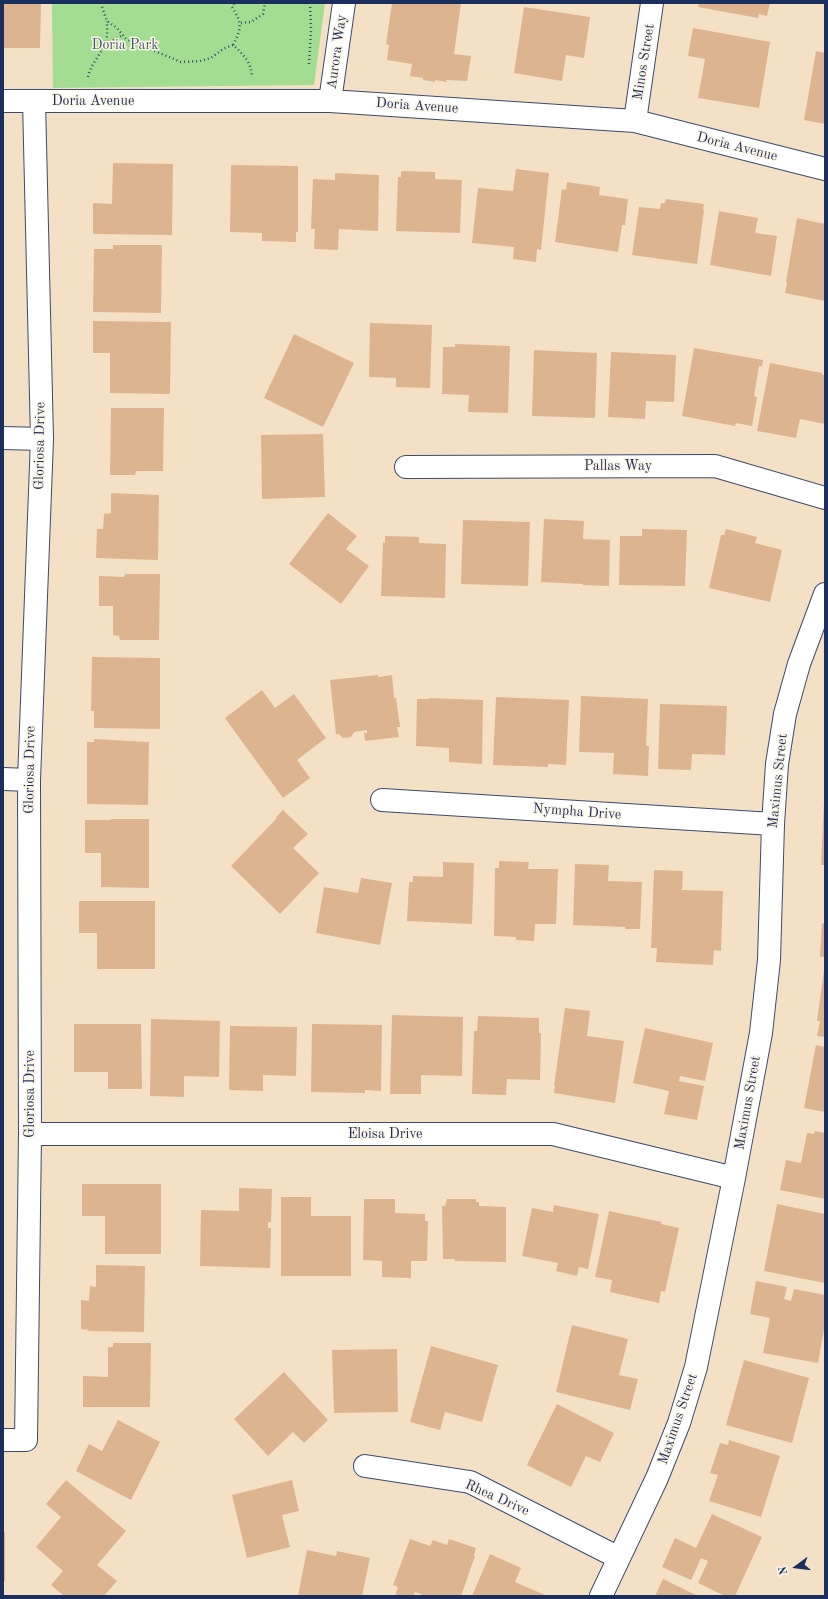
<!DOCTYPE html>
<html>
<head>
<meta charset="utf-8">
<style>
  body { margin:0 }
  #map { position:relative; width:828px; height:1599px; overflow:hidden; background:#f4e1c5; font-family:"Old Standard TT",serif }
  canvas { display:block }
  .frame { position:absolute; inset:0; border:4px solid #1b2f5e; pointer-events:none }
  .north { position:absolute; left:776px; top:1547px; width:40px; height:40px; -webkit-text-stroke:3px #fcf5e5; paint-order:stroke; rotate:255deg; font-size:11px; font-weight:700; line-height:16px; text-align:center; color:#1b2f5e }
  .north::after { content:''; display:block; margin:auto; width:14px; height:18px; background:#1b2f5e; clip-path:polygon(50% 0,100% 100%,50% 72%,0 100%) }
</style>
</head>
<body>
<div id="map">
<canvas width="828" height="1599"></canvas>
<div class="frame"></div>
<div class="north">N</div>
</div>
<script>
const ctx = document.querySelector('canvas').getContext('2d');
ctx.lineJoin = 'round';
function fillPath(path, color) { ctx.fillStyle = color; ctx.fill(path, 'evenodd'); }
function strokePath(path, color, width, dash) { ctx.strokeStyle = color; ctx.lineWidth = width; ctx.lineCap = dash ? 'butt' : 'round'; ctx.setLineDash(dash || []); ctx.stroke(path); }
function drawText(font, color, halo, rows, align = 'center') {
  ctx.font = font + ' "Old Standard TT",serif'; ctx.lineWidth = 3; ctx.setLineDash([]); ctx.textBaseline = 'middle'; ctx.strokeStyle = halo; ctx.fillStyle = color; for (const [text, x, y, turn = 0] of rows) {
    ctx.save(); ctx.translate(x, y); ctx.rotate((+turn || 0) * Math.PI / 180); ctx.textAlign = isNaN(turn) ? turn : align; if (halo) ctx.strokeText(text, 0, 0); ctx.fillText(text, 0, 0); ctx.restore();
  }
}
fillPath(new Path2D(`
  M52,3h273l-11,82 -261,3z`), '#a2dd91');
fillPath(new Path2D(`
  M3,3h38l-1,45h-37z
  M392,3h69l-7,51 17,2 -4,25 -21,-1 1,2 -12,-2v2l-12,-2v-2l-13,-2 2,-12 -25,-4 2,-15 -3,-1z
  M699,3h71l-3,13 -8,-2 -1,4 -60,-11z
  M524,7l66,10 -6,41 -18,-3 -4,26 -48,-8z
  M693,28l77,14 -11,66 -61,-10 7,-39 -17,-3z
  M816,51l9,2v71l-21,-4z
  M113,163l60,1 -1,71 -79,-1v-31l19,1z
  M231,165l67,1v66h-2v10l-34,-1v-8l-32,-1z
  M516,169l33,4 -8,77 -4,-1 -1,13 -23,-3 1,-12 -42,-4 6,-55 35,3z
  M401,171l34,1v7l27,1 -2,53 -64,-2 2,-54h3z
  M335,173l44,2 -1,56 -39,-2 -1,21 -24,-1 1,-20h-4l2,-50 22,1z
  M567,182l33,5 -1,8 29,4 -3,26h-3l-4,27 -63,-10 7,-53 4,1z
  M666,199l38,5 -1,5 1,1 -7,54 -65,-9 7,-48 21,2 1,-6h4z
  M719,211l39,7 -3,15 22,3 -6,40 -61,-11z
  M797,218l28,6v77l-40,-8 2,-10 -1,-1z
  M113,245h49l-1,68 -68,-1 1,-63h19z
  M93,321l78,1 -1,72 -60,-1v-40h-17z
  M370,323l62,2 -2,63 -34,-1v-9l-27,-1z
  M294,334l60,29 -31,64 -59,-29z
  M455,344l55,2 -2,67 -40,-1 1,-17 -27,-1 1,-47h12z
  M694,348l69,12 -1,6h-3l-5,30 3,1 -5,29 -16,-3 -1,3 -53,-10z
  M534,350l63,3 -2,65 -63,-2z
  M611,352l65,3 -2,47 -28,-1 -1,18 -37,-2z
  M770,363l52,10v2h3v49l-25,-5 -4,19 -39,-7z
  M111,408h53l-1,63h-27l-1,4h-25z
  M323,434l2,63 -63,2 -1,-64z
  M111,493l48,2 -1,65 -62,-2 1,-29h6l1,-15 7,-1z
  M328,513l29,23 -11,13 23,17 -28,38 -52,-40z
  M544,519l40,2 -1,18 27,1 -1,46 -26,-1v-1l-42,-2z
  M463,520l67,2 -2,64 -67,-2z
  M642,529l45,1 -2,56 -66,-1 1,-49h22z
  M726,529l31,8 -2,6 27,7 -12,52 -61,-14 12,-53h3z
  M385,536l34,1v6l27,1 -1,54 -64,-2 2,-54 2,1z
  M125,574h35l-1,66h-39l-1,-4 -6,-1v-29h-14v-30l25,1z
  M92,657l68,1v71l-66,-1v-17h-3z
  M378,675v2l14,-2 2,23h2l4,29h-3l2,10 -34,4 -1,-8h3v-3l-13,2 -3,5 -8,1 -4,-4h-3l-6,-54z
  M262,690l13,18 19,-14 32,44 -29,22 13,18 -27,20 -58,-80z
  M581,696l67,3 -2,47h3l-1,30 -35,-2 1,-21 -35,-1z
  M496,697l73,3 -3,65 -18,-1v3l-55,-2z
  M429,698l54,2 -1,64 -33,-2v-14l-33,-2 1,-47h12z
  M660,704l67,2 -2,49 -33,-1 -1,16 -33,-1z
  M94,739l55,3 -1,63 -61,-1v-62h7z
  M824,801h1v64h-4z
  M283,810l25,24 -15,14 26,25 -39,41 -49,-48 46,-48 -1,-1z
  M111,819h38v69l-48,-1v-34h-16v-33h26z
  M499,861l30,1 -1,7h30l-2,55h-21l-1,17 -18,-1v-3l-22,-1 1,-68h4z
  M443,862l31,1 -2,61 -65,-3 2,-39h4v-6l30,1z
  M575,864l34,1 -1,16 34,1 -2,47h-15v-2l-52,-2z
  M654,870l29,1 -1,19 41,1 -2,60 -7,-1 -1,15 -57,-3 1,-14h-6z
  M361,878l31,5 -12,62 -64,-12 8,-46 34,6z
  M79,901h76v68h-58v-36h-18z
  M822,923l3,1v33h-5z
  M824,970l1,1v66l-8,-1 3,-15h-3z
  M565,1008l25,3 -3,25 37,5 -9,62 -61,-10 1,-7h-1z
  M392,1015l71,2 -1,59 -41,-1v19h-31z
  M478,1016l61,2v15h2l-1,47 -33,-1 -1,16 -34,-1 2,-63h3z
  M151,1019l69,2 -1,56 -35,-1v21l-34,-1z
  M74,1024h67l1,65h-34v-17h-34z
  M312,1024l70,1 -1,66 -16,-1v3l-54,-1z
  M230,1026l67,1 -1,49 -33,-1v16l-34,-1z
  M645,1028l68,15 -8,38 -25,-5 -1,5 25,5 -7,34 -33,-6 5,-23 -36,-8z
  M816,1045l9,2v65l-21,-4z
  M815,1131l10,2v66l-45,-9 6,-30 15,3 6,-30 7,1z
  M82,1184h79v70h-56v-38h-23z
  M239,1188l33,1 -1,33h-3v6h3l-1,40 -70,-2 1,-56 38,1z
  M281,1197h30v19h40v60h-70z
  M364,1199h31v14l30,1v7h3l-1,40h-16v17l-29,-1v-16l-19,-1z
  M447,1199h29v3h3v4l27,1v55l-51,-1v-2h-12l-1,-53h3z
  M777,1204l48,10v69l-61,-12z
  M554,1205l45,9 -11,55 -9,-2 -2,9 -21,-5 2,-8 -36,-7 10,-48 21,4z
  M609,1211l53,11 -1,2 18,4 -14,64 -4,-1 -2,12 -49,-11 2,-12 -17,-3z
  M96,1265l49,1 -1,66 -56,-1 1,-1 -8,-1v-29l8,1 1,-15 6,1z
  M756,1281l31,6 -3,12 7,2 3,-12 31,6v29l-7,39 -55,-10 7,-35 -20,-4z
  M572,1325l56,14 -9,36 19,4 -8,31 -74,-18z
  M113,1343h38l-1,64h-67v-31l25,1v-30h5z
  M431,1346l67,19 -16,57 -37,-10 -5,18 -30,-8z
  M397,1349l1,63 -64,1 -2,-63z
  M744,1360l65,18 -17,65 -66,-18z
  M284,1372l44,48 -24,23 -11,-11 -25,24 -34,-37z
  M557,1404l57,29 -14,29 -14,-6 -15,31 -44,-22z
  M118,1420l42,22 -29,58 -55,-29 13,-27 13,7z
  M729,1440l51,16 -19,61 -52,-16 9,-26 -8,-2 10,-30 8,2z
  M66,1480l60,51 -29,34 20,16 -13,15h-40l-13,-11 12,-14 -27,-24 25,-30 -15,-13z
  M292,1480l7,31 -17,4 8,32 -43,11 -15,-63z
  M712,1514l50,23 -27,59h-10l-27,-13 10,-22 -7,-3 -10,22 -29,-13 13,-29 21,10z
  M3,1532h2v49h-2z
  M410,1539l20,7 3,-6 14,5 2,-6 27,9 -2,7 1,1 -14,40h-35l-11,-4 -1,4h-19l3,-9 -5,-2z
  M307,1550l29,6 1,-5 33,7 -8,38h-64z
  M490,1554l31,14 -6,14 30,13 -1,1h-72z
  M663,1579l35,17h-43z`), '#ddb490');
const minor = new Path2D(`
  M3,101h327l305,20 190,48
  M330,101l14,-98
  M635,121l17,-118
  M3,438l39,1
  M406,467l309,-1 110,32
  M3,779l26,1
  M382,800l391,24
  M30,1134h523l181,44
  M3,1440h23l4,-306 -1,-354 13,-341 -8,-338
  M365,1466l105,16 149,76
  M601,1596l56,-118 22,-55 17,-56 38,-189 27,-145 8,-73 4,-136 4,-60 8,-50 14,-50 26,-70`);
strokePath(minor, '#3c4a6d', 24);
strokePath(new Path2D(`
  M102,3v4l5,14 10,7 9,11 55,23 19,-1 11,-3 12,-9 10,-4c10,9 18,17 19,31
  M241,23l10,-1 12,-8 2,-11
  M106,44l17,-9
  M233,45c9,-17 9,-22 -1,-38l2,-4
  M309,64l2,-34 -1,-27
  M88,77c2,-12 13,-22 17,-34 3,-7 2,-14 2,-22`), '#3c4a6d', 2.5, [1, 3]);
strokePath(minor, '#fff', 22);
drawText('14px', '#3d5a6b', '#fcf5e5', [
  ["Doria Park",125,45]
]);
drawText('14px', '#1b2f5e', '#fcf5e5', [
  ["Aurora Way",337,52,-82],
  ["Minos Street",644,62,-81],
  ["Doria Avenue",93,101],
  ["Doria Avenue",417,106,4],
  ["Doria Avenue",737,147,14],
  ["Gloriosa Drive",40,446,-89],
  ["Pallas Way",618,466],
  ["Gloriosa Drive",30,770,-89],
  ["Maximus Street",778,781,-84],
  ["Nympha Drive",577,812,4],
  ["Gloriosa Drive",30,1094,-90],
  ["Maximus Street",748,1103,-80],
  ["Eloisa Drive",385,1134],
  ["Maximus Street",678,1419,-71],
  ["Rhea Drive",497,1498,24]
]);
</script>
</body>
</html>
